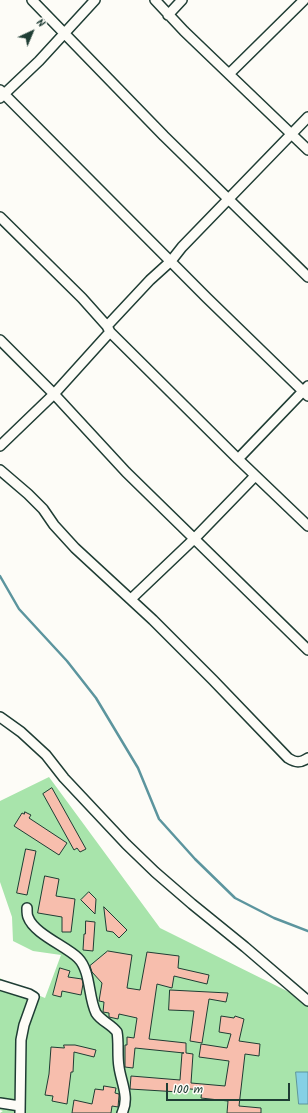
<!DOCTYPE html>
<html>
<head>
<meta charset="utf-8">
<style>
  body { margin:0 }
  #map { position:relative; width:308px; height:1113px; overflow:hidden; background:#fdfcf7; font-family:Kalam,sans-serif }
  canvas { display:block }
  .north { position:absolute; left:12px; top:12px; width:40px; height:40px; -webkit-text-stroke:3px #fdfcf7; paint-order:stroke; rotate:44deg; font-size:11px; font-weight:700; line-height:16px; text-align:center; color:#1f3d34 }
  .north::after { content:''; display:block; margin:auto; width:14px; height:18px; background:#1f3d34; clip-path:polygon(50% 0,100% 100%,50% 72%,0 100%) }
  .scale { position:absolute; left:166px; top:1083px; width:124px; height:18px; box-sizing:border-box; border:2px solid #1f3d34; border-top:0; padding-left:5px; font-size:12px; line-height:14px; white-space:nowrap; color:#1f3d34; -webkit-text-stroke:3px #fdfcf7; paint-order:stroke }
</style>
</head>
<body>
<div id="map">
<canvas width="308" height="1113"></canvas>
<div class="north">N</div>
<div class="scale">100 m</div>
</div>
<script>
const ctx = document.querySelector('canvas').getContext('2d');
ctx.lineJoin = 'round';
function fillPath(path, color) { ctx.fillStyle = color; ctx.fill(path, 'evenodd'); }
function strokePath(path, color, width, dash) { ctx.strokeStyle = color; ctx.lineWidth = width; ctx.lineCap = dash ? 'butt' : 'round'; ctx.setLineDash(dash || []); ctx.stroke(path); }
fillPath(new Path2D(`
  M49,777l111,151 133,66 15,12v107h-308l3,-2 -3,-1v-132l6,4 39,16 16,-43 -28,-4 -20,-10 -1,-24 -12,-35v-81z`), '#a8e4ab');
const water = new Path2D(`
  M296,1072h12v32h-9z`);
fillPath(water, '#85d0e5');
strokePath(water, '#5c959e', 1);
strokePath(new Path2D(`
  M0,576l19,33 48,52 29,37 42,70 21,51 36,40 40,39 39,20 34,13`), '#5c959e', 2.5);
const building = new Path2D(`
  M52,788l34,61 -6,3 -3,-4 -3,2 -31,-56z
  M25,812l6,3 -2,3 38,25 -8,12 -45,-29 8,-13 2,1z
  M26,849l10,2 -9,44 -10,-2z
  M45,876l14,3 -3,17 19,3 -4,33h-9v-15l-24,-4z
  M89,892l7,7 -1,15 -14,-14z
  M104,907l23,23 -8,8 -6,-6 -6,-1z
  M86,921l9,1 -2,29 -10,-1 1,-16h1z
  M108,951l24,4 -5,33 13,2 7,-38 32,4 -1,12 31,7 -2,9 -33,-8 -2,12 -15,-4 -8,55 37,4v10l7,1 -2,29 34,3 4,-25 -30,-4 2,-13 26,4 4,-14 -12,-2 2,-16 13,2 1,-2 9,3 -5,22 21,3 -1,12 -14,-2 -6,52 22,2v5h-34l1,-12 -27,-3 1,-8 -23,-2v4l-49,-3 1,-13 49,4 2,-27h2l-49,-5 -2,20 -8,-1v-22h2v-8l7,1 3,-20 -18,-4 -1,5 -9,-2v-4l-6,-1 1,-10 -5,-1 3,-18 -10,-11 -2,-6z
  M60,968l10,3 -2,6 14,2 1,5 -2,11 -19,-4 -1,6 -8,-2z
  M170,990l58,3 -2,9 -17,-3 -7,44 -12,-2 4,-30 -25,-1z
  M64,1045h11l21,5 -2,7 -20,-5 -1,20h-2l-4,32 -15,-3 1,-5 -8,-1 4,-21 2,-27 13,1z
  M104,1086l12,2 -1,5 4,1v2l-1,11 -6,-1 -1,7h-39l2,-13 18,4 3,-15 8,1z`);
fillPath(building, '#f7bead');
strokePath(building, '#1f3d34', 1);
const street = new Path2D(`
  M32,0l132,136 144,141
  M155,0l29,31 124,119
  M168,15l14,-15
  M229,74l75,-74
  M0,90l207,208 101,98
  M0,98l39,-37 56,-61
  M0,217l82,81 25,28 3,6 128,127
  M107,326l43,-46 21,-19 11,-14 126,-130
  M0,340l54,54 72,78 182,178
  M308,386l-70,73 70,67
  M0,446l54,-52 56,-62
  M0,470l28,24 15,15 11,16 21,23 78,72 60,60 75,78c8,5 12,5 20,0
  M131,599l63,-60 61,-63
  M0,717l21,15 25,23 18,23 62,66 29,28 37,32 53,43 63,54
  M27,908c0,3 0,7 1,9 6,17 38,29 50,41 13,13 10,39 18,55 5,8 15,11 21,19 2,11 0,23 2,35 2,15 11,31 3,46
  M0,985l29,9 5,3 -10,28 -3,15 -1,73
  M0,1103l20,3`);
strokePath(street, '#1f3d34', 12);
strokePath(street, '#fdfcf7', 9);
</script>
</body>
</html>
